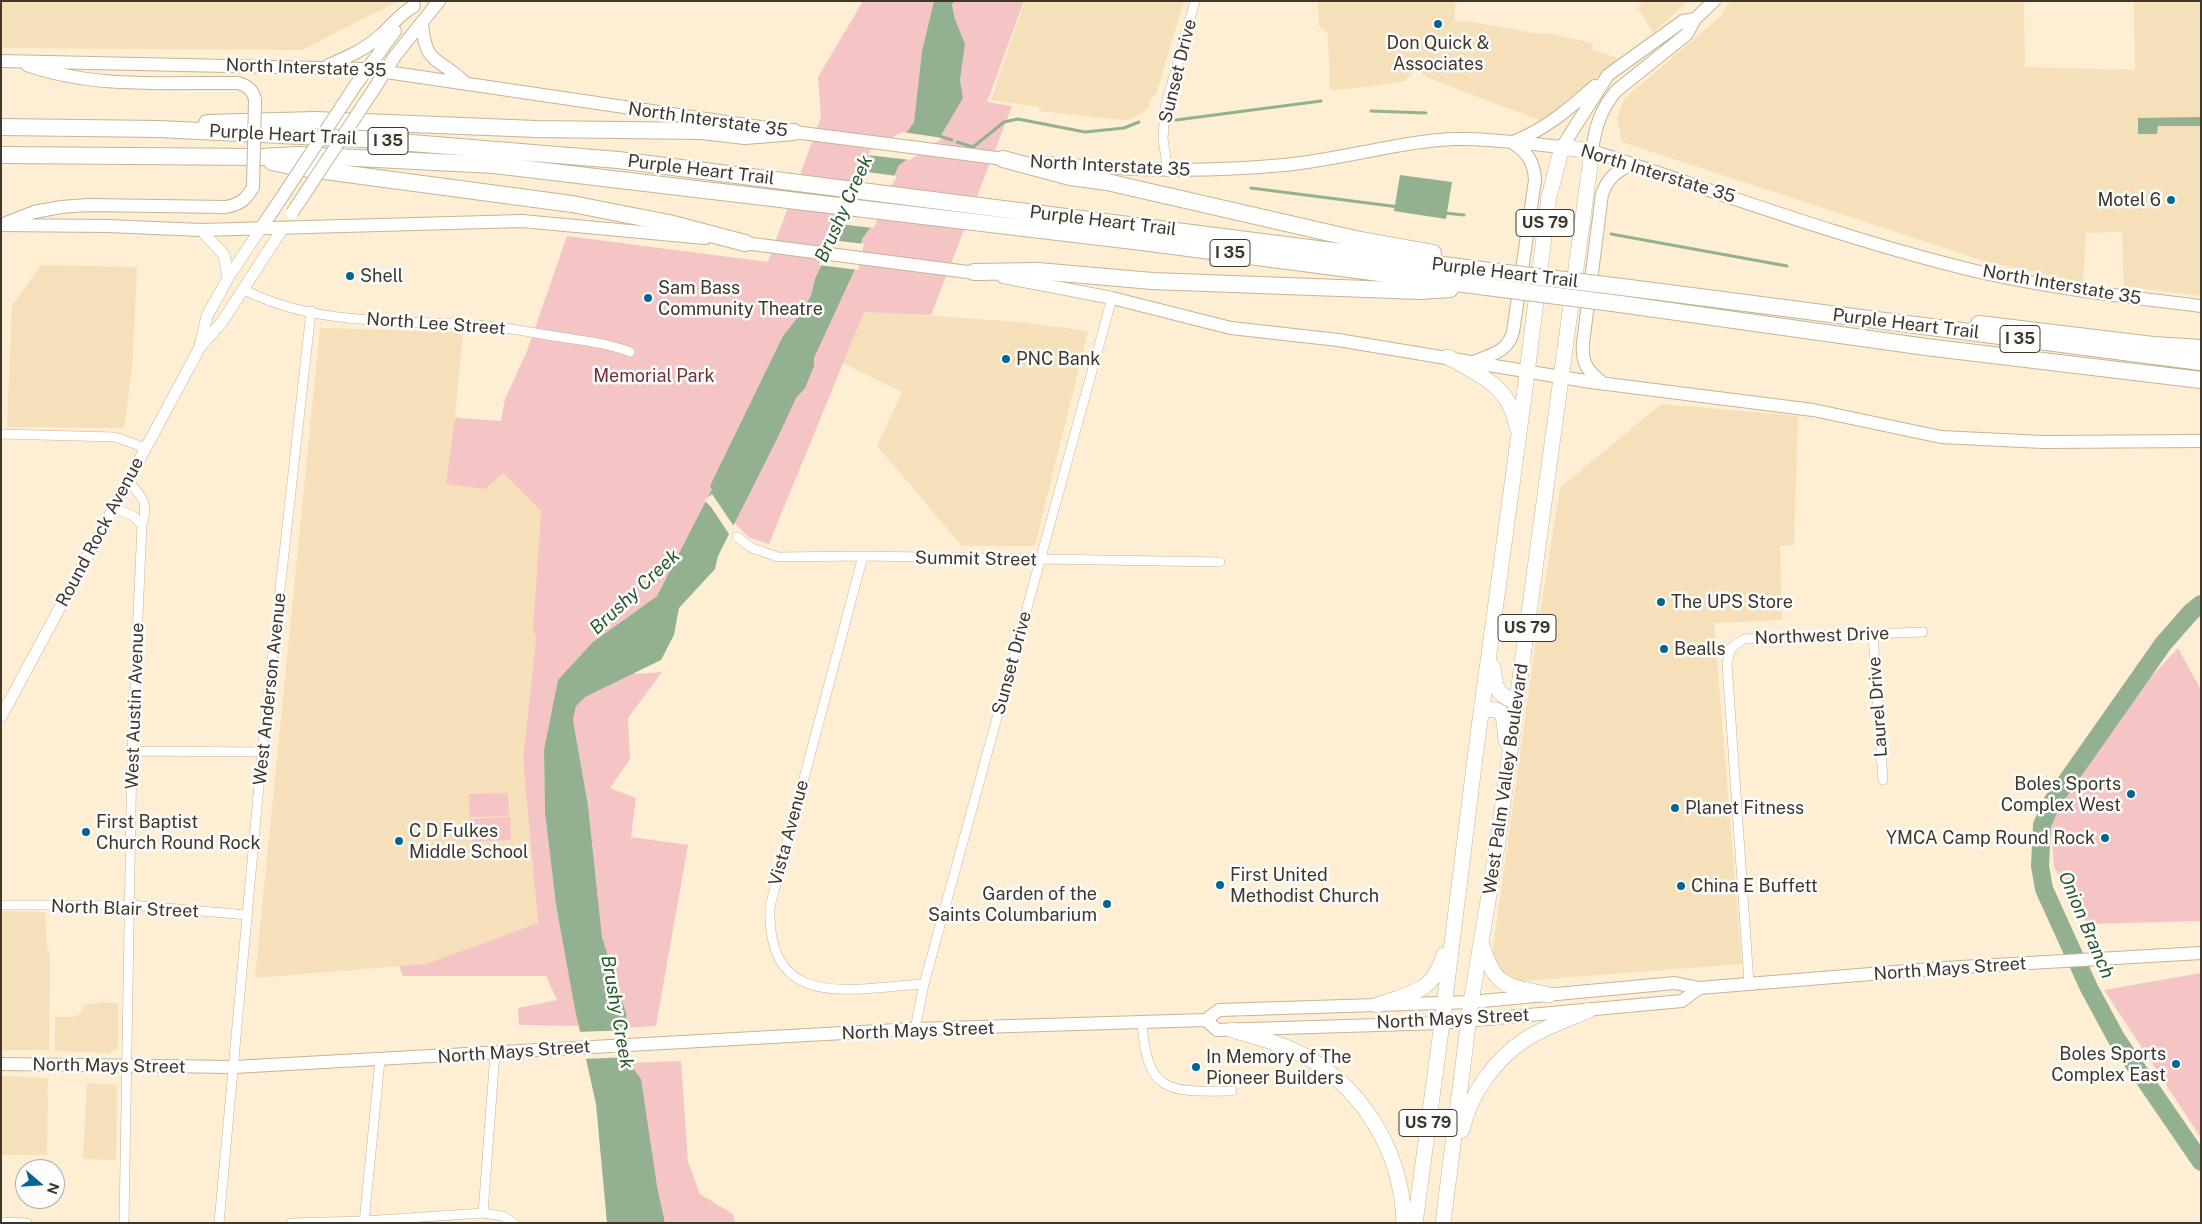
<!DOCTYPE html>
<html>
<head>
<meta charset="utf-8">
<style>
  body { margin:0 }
  #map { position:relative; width:2202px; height:1224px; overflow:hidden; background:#fdeed4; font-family:"Public Sans",sans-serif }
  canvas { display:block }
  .frame { position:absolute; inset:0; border:2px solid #3e372a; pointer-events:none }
  .north { position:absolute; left:15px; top:1159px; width:50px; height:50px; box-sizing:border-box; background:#fdfdfd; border:1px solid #b1aea9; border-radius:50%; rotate:109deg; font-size:14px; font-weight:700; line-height:20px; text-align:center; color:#3e372a }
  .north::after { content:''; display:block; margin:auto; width:18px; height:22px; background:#006795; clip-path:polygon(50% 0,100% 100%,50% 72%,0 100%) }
</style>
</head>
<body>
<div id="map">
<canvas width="2202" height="1224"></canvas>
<div class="frame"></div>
<div class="north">N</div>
</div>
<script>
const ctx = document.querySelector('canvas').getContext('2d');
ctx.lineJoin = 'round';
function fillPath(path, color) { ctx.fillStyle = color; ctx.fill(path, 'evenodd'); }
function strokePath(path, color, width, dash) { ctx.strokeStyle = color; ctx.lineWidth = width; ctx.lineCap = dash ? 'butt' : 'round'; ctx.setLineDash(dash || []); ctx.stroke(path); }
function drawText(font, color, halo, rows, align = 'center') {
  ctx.font = font + ' "Public Sans",sans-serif'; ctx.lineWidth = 5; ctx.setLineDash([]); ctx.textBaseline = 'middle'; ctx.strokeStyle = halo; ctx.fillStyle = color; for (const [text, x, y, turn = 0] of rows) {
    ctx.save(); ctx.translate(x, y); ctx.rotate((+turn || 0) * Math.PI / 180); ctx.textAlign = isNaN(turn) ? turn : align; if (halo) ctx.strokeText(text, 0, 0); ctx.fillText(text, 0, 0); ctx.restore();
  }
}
fillPath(new Path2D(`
  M1,1h398l-97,49 -301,-2z
  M1025,1h159l-29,96 -3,-1 -4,13 -16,10 -9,1 -84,-9v-4l-48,-7z
  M1318,1h138l-2,21 12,-1 73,13 7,-1 47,10 -1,7 29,9 -56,43 -21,20 -116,-44 -11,-9 -12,12 -47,7 -28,2 -2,-56 -9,-8z
  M1643,1h45l-35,32 -15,-25z
  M1730,1h294l1,66 110,3 -1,-69h67v295l-77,-10 -2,-54 -36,1 -3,50 -99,-22 -362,-119 -5,-23 7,-20 97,-83z
  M41,265l96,2 -5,101 -8,60 -117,-1 5,-121z
  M864,311l155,11 69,9 -53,215h-73l-85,-100 25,-54 -59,-29z
  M320,328l143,4 -8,85 46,5 1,50 39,39 -8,117 3,10 -13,121 15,164 -112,41 -171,14z
  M1661,404l137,12 -4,129 -14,1 2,74 -68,3 28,341 -221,17 -18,-4 -10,-12v-18l44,-315 23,-144z
  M1,911l44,1 2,37 3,3 -1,98h-48z
  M101,1002l17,1v44l-3,3 -5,3 -55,-2v-34h18l7,-3 4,-9z
  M1,1076l47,2 -1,77h-46z
  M87,1083l30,2 -1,75 -33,-1z`), '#f6e0b9');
fillPath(new Path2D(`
  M863,1h71l-12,50 -8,71 -3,5 52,-29 -3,-18 5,-36 -10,-25 -3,-14 2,-4h70l-37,101 25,4 -81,209 -67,-3 -95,232 -21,-7 -13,-14 -23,-34 -55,107 -64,46 42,32 27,-2 -34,46 2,41 -20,29 26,10 -5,39 57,8 -32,181 -30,2v-15l-24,-76 -14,-133 -15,-84 3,-14 -4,-41 -28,85 1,63 11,92 23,121 -60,-1 -1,-17 39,-8 -11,-24h-143l-4,-10 27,-2 112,-41 -15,-164 13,-121 -3,-10 8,-117 -38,-38 -18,16 -39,-5 9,-66 46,3 4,-22 22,-48 40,-115 201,26 53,-145 -3,-40z
  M2178,648l23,42v231l-114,3 -33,-57 -4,-53 22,-39 53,-70z
  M508,793l1,23 -39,1 -1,-23z
  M510,817l1,23 -39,2 -1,-23z
  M2201,973v165l-97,-148z
  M681,1061l7,101 12,32 33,20 2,9h-70l-36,-160z`), '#f5c5c5');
fillPath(new Path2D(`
  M934,1h20l-2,4 3,14 10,25 -5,36 3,18 -23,39 -41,28 -11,24 -13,19 -2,16 -11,15 -7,30 -41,89v8l-9,22 -9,10 -19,41 -59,117 -3,13 -36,39 -5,27 -13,25 -76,37 -9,9 -3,14 15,85 14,132 24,76 3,50 12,16 16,107 8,37h-58l-11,-119 -21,-95 -19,-104 -11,-92 -1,-63 14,-70 35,-38 64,-46 55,-107 -2,-3 73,-150 16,-20 12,-20 4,-17 27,-56 24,-58 7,-13 34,-20 7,-10 8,-71z
  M2201,117v9h-43l-1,8h-19v-16z
  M1400,175l52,7 -6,37 -52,-8z`), '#93b191');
fillPath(new Path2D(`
  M902,132l41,6 -33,22 -42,-5 3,-5z
  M860,171l37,5 -19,33 -2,15 -3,4 -34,-4z
  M831,240l33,4 -6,26 -39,-5z
  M712,494l23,34 -4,9 -20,-30 -7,-7z
  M628,1030l3,27 -48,2 -6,-27z`), '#fdeed4');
strokePath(new Path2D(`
  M1371,111l55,2
  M1176,120l145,-19
  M939,136l13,4
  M957,142l16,5 31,-25 14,-3 67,13 39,-4 15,-6
  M1251,188l148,19
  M1445,213l19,2
  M1611,234l176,32`), '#93b191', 3);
strokePath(new Path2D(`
  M2201,604l-10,8 -28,32 -111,158 -10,23 -2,41 4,23 45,99 27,50 85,124`), '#93b191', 18);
const minor = new Path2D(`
  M1168,171l-5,-32 2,-31 30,-107
  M243,289c70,37 154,31 231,36 29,1 58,8 86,12 24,4 48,6 70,15
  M1,434l114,3 31,11
  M112,507l21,9 9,9
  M737,537l15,11 26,9 85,-1 357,6
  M863,556l-93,350c-4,107 81,82 154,78
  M1873,634l10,146
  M132,751l130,1
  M1,905h129l118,10
  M1749,983l-22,-320 4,-15 13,-9 179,-7
  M1142,1022c5,72 26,70 90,69
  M915,1029l9,-45 188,-686
  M483,1213l12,-160
  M1,1222l26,1
  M124,1223l8,-472 10,-226c7,-24 0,-28 -15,-45
  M219,1223l43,-471 49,-441
  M291,1223l73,-2 119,-8 19,3 12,7
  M364,1223l16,-163`);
const tertiary = new Path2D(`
  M201,230l23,25 4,23
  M200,346l7,-30 21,-38 33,-50
  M1,717l191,-355 8,-15 22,-25 61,-94`);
const secondary = new Path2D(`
  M1714,1l-19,18 -8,15 -71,57c-15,18 -21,36 -24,60 129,42 260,91 392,122 72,16 144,24 217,33
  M422,23c3,44 18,34 43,60
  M1,61l365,8 428,63 218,28
  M27,65c67,24 141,17 211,18 10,3 15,7 17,17
  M329,65c19,-8 37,-16 52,-30 11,-10 20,-22 33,-29
  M355,86l40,-55
  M374,89l21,-33 44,-55
  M1515,141c31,-12 55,-33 80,-55
  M1035,162c85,8 164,11 249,3 58,-5 114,-24 172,-26 35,-1 71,5 106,8l46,-72 75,-54 12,-2
  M6,223l28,-11 27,-5 27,-2 138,2c14,-3 20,-7 27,-20
  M1,225l107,1 93,4 321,-9 183,17
  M261,228l13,-19
  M737,242l246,32
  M1003,277l109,21 119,30 107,12 253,42 222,28 128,27 102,5 158,-1
  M1476,361c17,-7 32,-10 37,-29l22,-152c-1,-18 -7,-27 -22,-37
  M1604,384c-16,-12 -23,-21 -21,-41l19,-149c6,-16 14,-23 30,-30
  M1206,1020l11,10 225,-7 240,-22 17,-13
  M1,1064l233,3 681,-38 291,-9 13,-10 252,-8 204,-19 24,5 245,-20 257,-15`);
const trunk = new Path2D(`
  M1448,357c32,18 62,29 69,70
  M1493,667c3,24 2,25 24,36
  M1481,709l15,1 6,3 2,8 2,19
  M1483,948c14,43 26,37 66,47
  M1377,1005c34,-12 56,-12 67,-50
  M1232,1030c21,6 42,11 61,20 67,32 109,99 111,173
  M1462,1130c8,-36 33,-71 64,-91 19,-12 42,-20 63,-29
  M1415,1223l27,-200 34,-273 49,-361 24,-192 13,-50 30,4 -95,696 -26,155 -28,221`);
const motorway = new Path2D(`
  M207,123l108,-3 221,9 166,2 43,5 49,-4
  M1,127l158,2 204,10 255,21 872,111
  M1,155l260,2 37,-2 196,10 648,77 345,45
  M1003,159l67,18 37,5 253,58 73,13
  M272,162l23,5 277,37 97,19 76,20
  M974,272l64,-1 114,10 268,10 30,-2
  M1622,287l579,75
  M1620,304l306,43 275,33
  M1979,324l174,21 48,3`);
strokePath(minor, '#c6b496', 10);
strokePath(tertiary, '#c6b496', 12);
strokePath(secondary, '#c6b496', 14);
strokePath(trunk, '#c6b496', 16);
strokePath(motorway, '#c6b496', 18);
strokePath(minor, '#fff', 9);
strokePath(tertiary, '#fff', 11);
strokePath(secondary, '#fff', 12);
strokePath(trunk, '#fff', 15);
strokePath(motorway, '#fff', 16);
const secondaryBridge = new Path2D(`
  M253,187l2,-87
  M274,209l81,-123
  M292,213l82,-124`);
const motorwayBridge = new Path2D(`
  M1490,271l132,16
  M1487,287l133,17`);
strokePath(secondaryBridge, '#c6b496', 14, []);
strokePath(motorwayBridge, '#c6b496', 18, []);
strokePath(secondaryBridge, '#fff', 12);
strokePath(motorwayBridge, '#fff', 16);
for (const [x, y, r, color] of [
  [1438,24,5,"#006795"],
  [2171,200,5,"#006795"],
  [350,276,5,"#006795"],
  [648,298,5,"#006795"],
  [1006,359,5,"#006795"],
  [1661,602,5,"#006795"],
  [1664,649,5,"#006795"],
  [2131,794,5,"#006795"],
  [1675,808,5,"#006795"],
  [86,832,5,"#006795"],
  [2105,838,5,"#006795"],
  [399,841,5,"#006795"],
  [1220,885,5,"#006795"],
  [1681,886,5,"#006795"],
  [1107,904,5,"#006795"],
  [2176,1064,5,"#006795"],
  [1196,1067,5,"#006795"]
]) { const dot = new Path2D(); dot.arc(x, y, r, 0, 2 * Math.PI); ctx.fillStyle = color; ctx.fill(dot); strokePath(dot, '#fdfdfd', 2); }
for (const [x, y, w] of [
  [388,141,40],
  [1545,223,58],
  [1230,253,40],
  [2020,339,40],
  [1527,628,58],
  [1428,1123,58]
]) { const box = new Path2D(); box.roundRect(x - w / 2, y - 13.5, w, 27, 4); ctx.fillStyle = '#fdfdfd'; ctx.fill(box); strokePath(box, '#3e372a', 1); }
drawText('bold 16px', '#3e372a', null, [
  ["I 35",388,141],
  ["US 79",1545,223],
  ["I 35",1230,253],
  ["I 35",2020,339],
  ["US 79",1527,628],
  ["US 79",1428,1123]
]);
drawText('18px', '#3e372a', '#fdfdfd', [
  ["Don Quick &",1438,43,"center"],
  ["Associates",1438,64,"center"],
  ["Motel 6",2161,200,"right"],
  ["Shell",360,276],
  ["Sam Bass",658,288],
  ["Community Theatre",658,309],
  ["PNC Bank",1016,359],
  ["The UPS Store",1671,602],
  ["Bealls",1674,649],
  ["Boles Sports",2121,784,"right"],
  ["Complex West",2121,805,"right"],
  ["Planet Fitness",1685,808],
  ["First Baptist",96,822],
  ["Church Round Rock",96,843],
  ["C D Fulkes",409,831],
  ["Middle School",409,852],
  ["YMCA Camp Round Rock",2095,838,"right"],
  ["First United",1230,875],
  ["Methodist Church",1230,896],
  ["China E Buffett",1691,886],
  ["Garden of the",1097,894,"right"],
  ["Saints Columbarium",1097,915,"right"],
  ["Boles Sports",2166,1054,"right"],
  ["Complex East",2166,1075,"right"],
  ["In Memory of The",1206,1057],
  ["Pioneer Builders",1206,1078]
], 'left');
drawText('18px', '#3e372a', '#fdfdfd', [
  ["North Interstate 35",306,68,2],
  ["Sunset Drive",1178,71,-76],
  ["North Interstate 35",708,120,8],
  ["Purple Heart Trail",283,135,3],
  ["North Interstate 35",1110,166,3],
  ["Purple Heart Trail",701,170,7],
  ["North Interstate 35",1658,174,17],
  ["Purple Heart Trail",1103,221,7],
  ["Purple Heart Trail",1505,273,7],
  ["North Interstate 35",2062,285,10],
  ["North Lee Street",436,324,4],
  ["Purple Heart Trail",1906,324,7],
  ["Round Rock Avenue",100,532,-62],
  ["Summit Street",976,559,1],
  ["Northwest Drive",1822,636,-2],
  ["Sunset Drive",1012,663,-75],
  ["West Anderson Avenue",270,689,-84],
  ["West Austin Avenue",135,706,-88],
  ["Laurel Drive",1878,707,-94],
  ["West Palm Valley Boulevard",1506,779,-82],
  ["Vista Avenue",789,833,-75],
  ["North Blair Street",125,909,2],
  ["North Mays Street",1950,969,-4],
  ["North Mays Street",1453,1019,-3],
  ["North Mays Street",918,1031,-2],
  ["North Mays Street",514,1052,-4],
  ["North Mays Street",109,1066,1]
]);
drawText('18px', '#6f3235', '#fdfdfd', [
  ["Memorial Park",654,376]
]);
drawText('italic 19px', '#2b582c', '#fdfdfd', [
  ["Brushy Creek",844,209,-66],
  ["Brushy Creek",635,592,-43],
  ["Onion Branch",2086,925,67],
  ["Brushy Creek",617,1012,80]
]);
</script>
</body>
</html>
